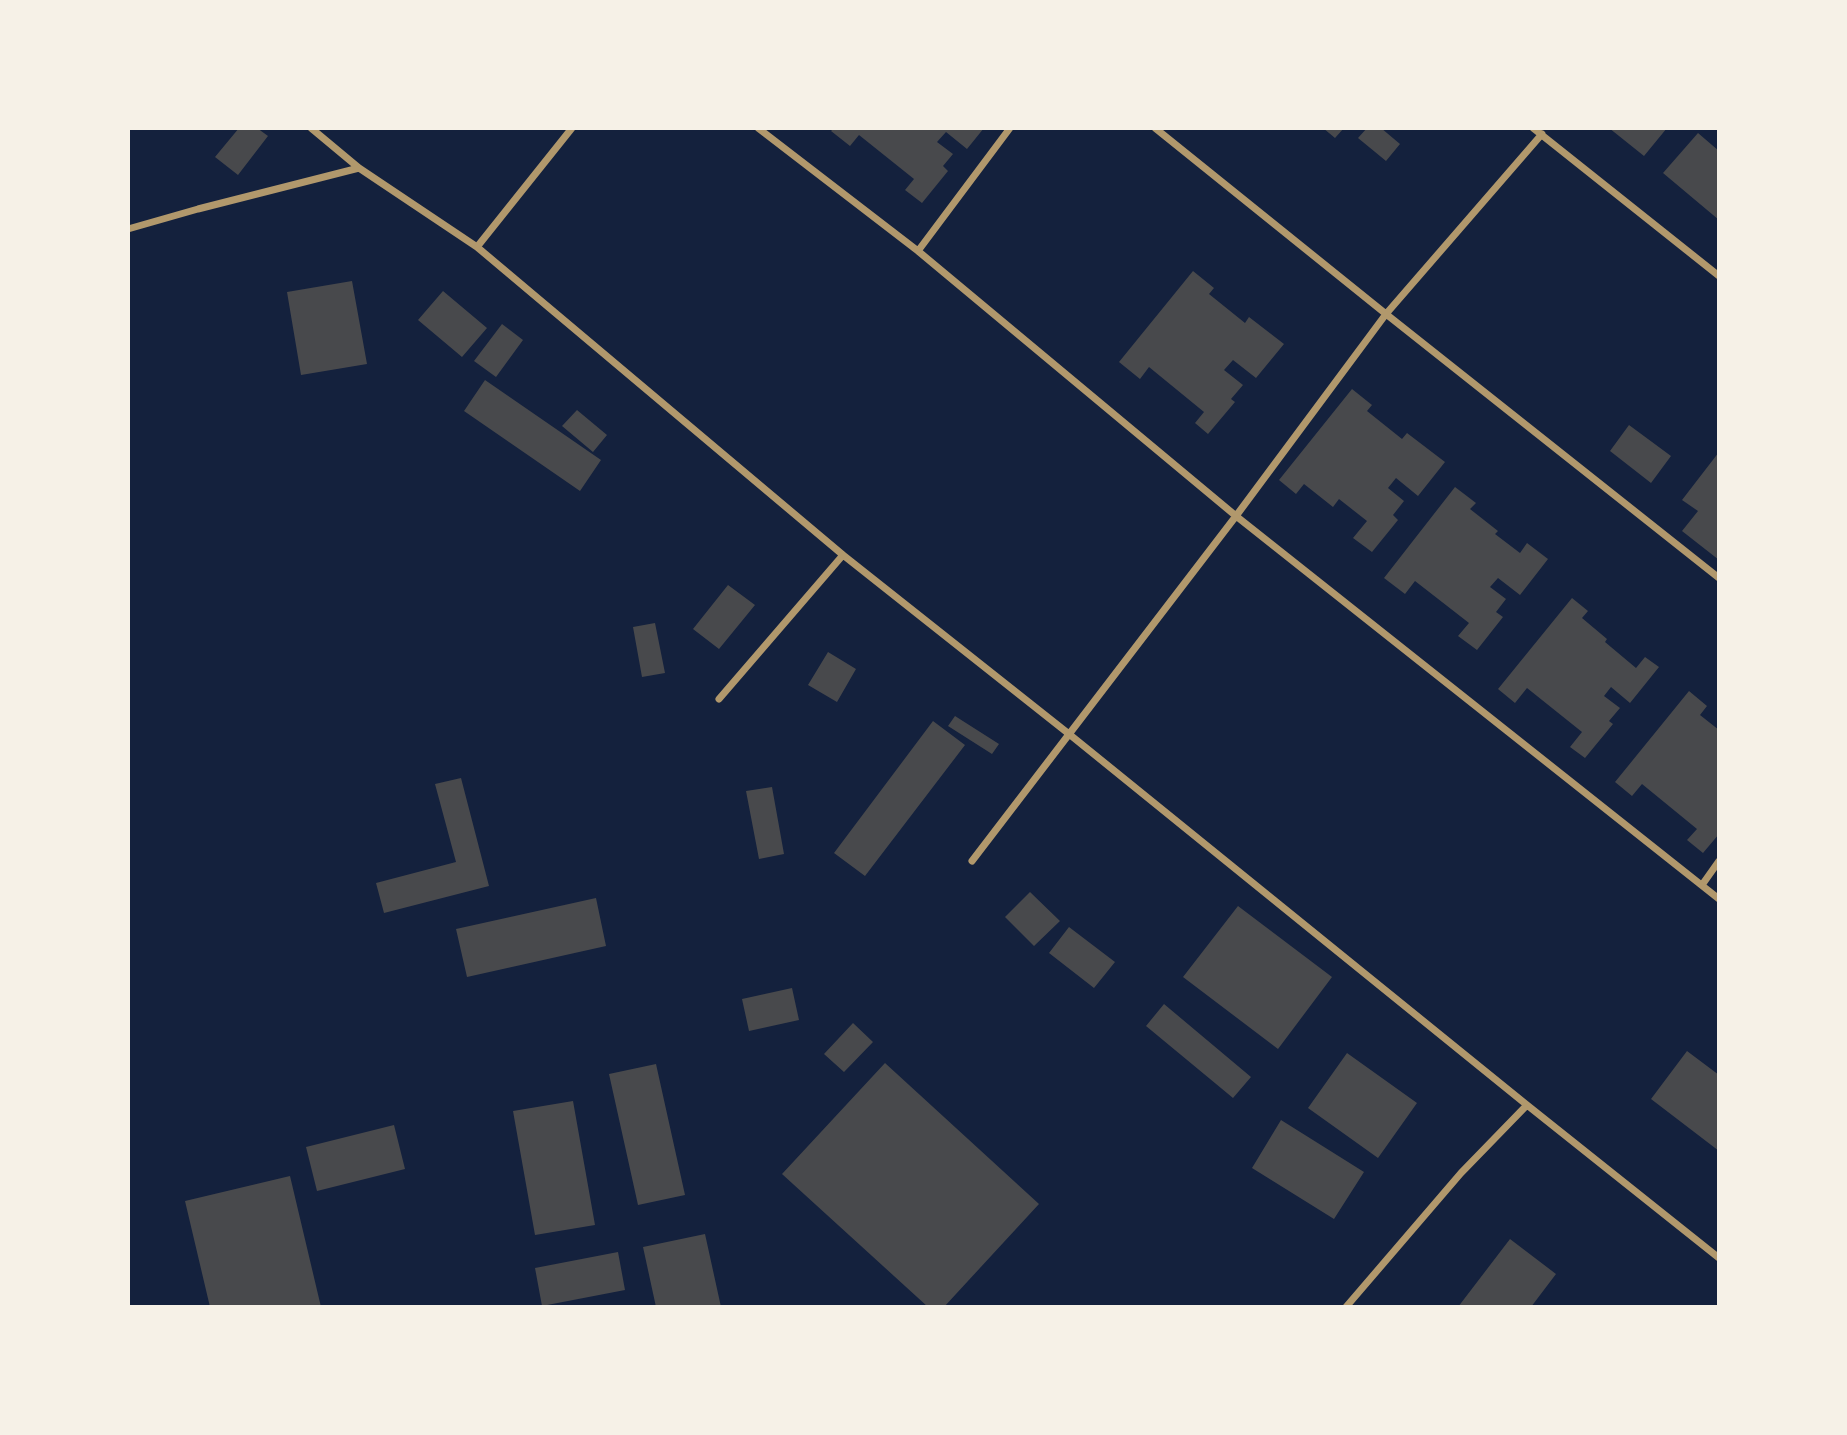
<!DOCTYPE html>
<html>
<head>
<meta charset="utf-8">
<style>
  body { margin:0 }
  #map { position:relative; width:1847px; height:1435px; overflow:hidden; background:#14213d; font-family:"PT Sans Narrow",sans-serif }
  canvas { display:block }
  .frame { position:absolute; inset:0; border:130px solid #f6f1e7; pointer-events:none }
</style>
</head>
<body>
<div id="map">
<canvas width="1847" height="1435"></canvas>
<div class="frame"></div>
</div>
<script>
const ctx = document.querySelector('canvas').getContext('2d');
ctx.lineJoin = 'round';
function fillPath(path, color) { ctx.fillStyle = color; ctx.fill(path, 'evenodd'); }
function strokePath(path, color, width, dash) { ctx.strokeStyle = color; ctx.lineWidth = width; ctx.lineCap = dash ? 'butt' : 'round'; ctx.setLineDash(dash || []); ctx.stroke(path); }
fillPath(new Path2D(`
  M239,128h18l11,8 -30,39 -23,-18z
  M834,128h150l-17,21 -21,-17 -9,10 16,12 -10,12 5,5 -26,32 -17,-13 9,-11 -55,-44 -9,11 -19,-15z
  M1323,128h21l-9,10z
  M1367,128h14l19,16 -14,17 -28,-23z
  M1609,128h58l-23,28z
  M1698,133l21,18v69l-56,-47z
  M1193,271l21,17 -5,6 36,29 4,-6 35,27 -28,34 -23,-18 -9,10 19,15 -12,14 4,3 -27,32 -13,-11 9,-11 -55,-45 -9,12 -21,-17z
  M352,281l15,83 -66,11 -14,-83z
  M443,291l44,37 -25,29 -44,-37z
  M502,324l21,16 -27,37 -22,-16z
  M485,380l116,80 -21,31 -116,-80z
  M1352,389l20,16 -5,6 35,28 5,-6 38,29 -27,34 -22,-18 -8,10 16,13 -11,14 5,5 -26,32 -19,-14 14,-17 -28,-22 -6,8 -29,-23 -8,10 -17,-14z
  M577,410l30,25 -14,17 -31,-26z
  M1629,425l42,31 -20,27 -41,-32z
  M1719,452v108l-37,-29 16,-20 -16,-11z
  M1455,487l21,16 -6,6 28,22 -3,3 25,19 7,-10 21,16 -28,36 -22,-17 -8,9 16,12 -10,13 7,5 -26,33 -19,-14 11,-13 -54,-42 -10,13 -21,-16z
  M728,585l27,20 -36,44 -26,-20z
  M1572,598l16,13 -6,7 25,21 -2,3 31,26 9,-11 14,10 -29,36 -19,-16 -7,9 16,12 -11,13 4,3 -28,34 -15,-11 12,-15 -55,-44 -12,15 -17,-14z
  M655,623l10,50 -23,4 -9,-50z
  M828,652l28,17 -19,33 -29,-17z
  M1689,691l18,15 -7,9 19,15v104l-16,19 -16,-13 10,-11 -55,-45 -10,12 -17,-14z
  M955,716l44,28 -7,10 -44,-28z
  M933,721l32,24 -100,131 -31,-23z
  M461,778l28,108 -105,27 -8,-30 80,-21 -21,-78z
  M772,787l12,67 -25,5 -13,-68z
  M1030,892l30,29 -26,25 -29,-29z
  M596,898l10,48 -139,31 -11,-48z
  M1238,906l94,71 -54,72 -95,-72z
  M1069,927l46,35 -21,26 -45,-35z
  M792,988l7,32 -50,11 -7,-32z
  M1164,1004l87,73 -18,21 -87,-72z
  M853,1023l20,19 -29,30 -20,-18z
  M1687,1051l32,24v76l-68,-52z
  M1347,1053l70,50 -39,55 -70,-50z
  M885,1063l154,141 -95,103h-16l-146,-133z
  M656,1064l29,131 -47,10 -29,-131z
  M573,1101l22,124 -60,10 -22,-124z
  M1281,1120l83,52 -30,47 -82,-51z
  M394,1125l11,44 -88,22 -11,-44z
  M290,1176l31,131h-111l-25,-106z
  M705,1234l16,73h-65l-13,-60z
  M1510,1239l46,35 -25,33h-73z
  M618,1252l7,38 -83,16 -7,-38z`), '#48494c');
strokePath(new Path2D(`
  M311,128l48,40 118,79 366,308 226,179 458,371 192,153
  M758,128l160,123 318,265 483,383
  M1155,128l231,186 333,264
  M1533,128l186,148
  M128,229l70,-20 161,-41
  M477,247l95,-119
  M918,251l92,-123
  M719,699l124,-144
  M972,861l264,-345 150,-202 156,-180
  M1702,885l17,-24
  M1346,1307l115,-134 66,-68`), '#b1986c', 7);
</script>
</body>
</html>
